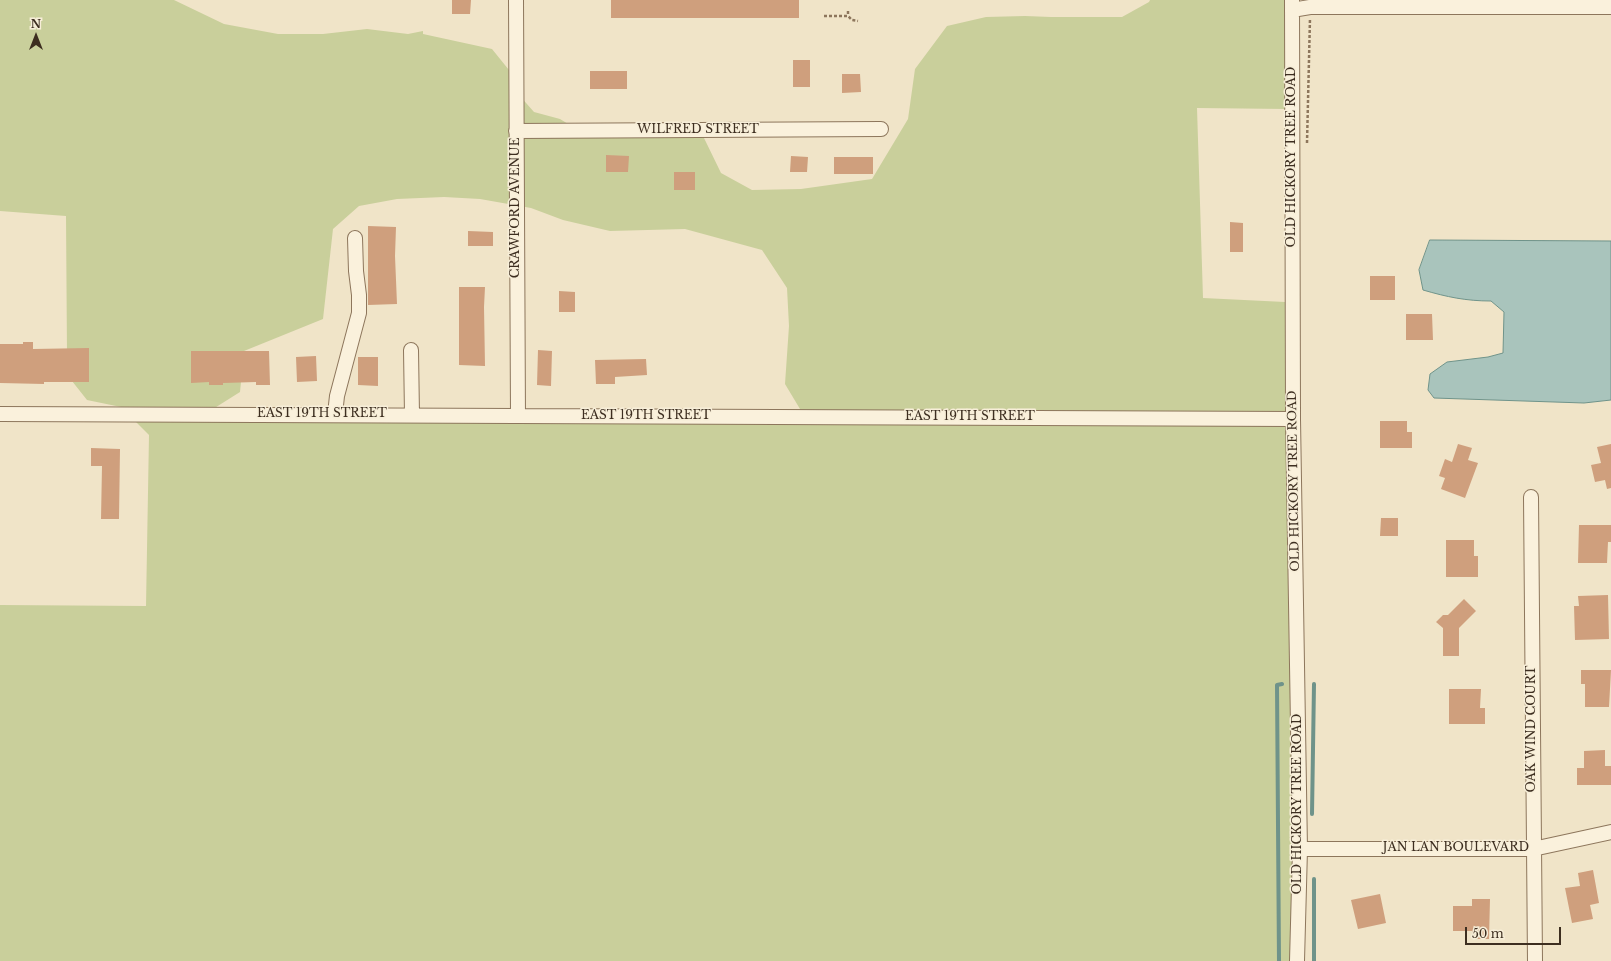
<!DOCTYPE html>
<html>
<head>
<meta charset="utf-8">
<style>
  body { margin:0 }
  #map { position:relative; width:1611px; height:961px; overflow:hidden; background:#f0e4c8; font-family:"Libre Baskerville",serif }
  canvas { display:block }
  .north { position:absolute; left:16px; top:16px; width:40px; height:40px; -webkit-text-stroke:3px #f7eed8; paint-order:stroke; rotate:0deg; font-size:11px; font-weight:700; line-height:16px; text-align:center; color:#3d2e20 }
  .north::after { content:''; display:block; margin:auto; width:14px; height:18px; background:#3d2e20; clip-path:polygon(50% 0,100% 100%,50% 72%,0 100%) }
  .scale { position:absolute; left:1465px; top:927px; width:96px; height:18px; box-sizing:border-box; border:2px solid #3d2e20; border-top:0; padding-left:5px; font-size:12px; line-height:14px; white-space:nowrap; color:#3d2e20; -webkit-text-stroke:3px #f7eed8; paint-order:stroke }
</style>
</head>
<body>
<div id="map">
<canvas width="1611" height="961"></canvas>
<div class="north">N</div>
<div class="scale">50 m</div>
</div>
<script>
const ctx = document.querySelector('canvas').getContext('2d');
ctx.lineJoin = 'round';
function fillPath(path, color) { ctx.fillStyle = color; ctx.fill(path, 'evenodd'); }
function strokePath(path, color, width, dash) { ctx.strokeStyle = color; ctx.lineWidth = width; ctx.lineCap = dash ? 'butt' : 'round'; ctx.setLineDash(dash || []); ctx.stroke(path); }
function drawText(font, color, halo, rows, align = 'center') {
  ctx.font = font + ' "Libre Baskerville",serif'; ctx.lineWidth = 3; ctx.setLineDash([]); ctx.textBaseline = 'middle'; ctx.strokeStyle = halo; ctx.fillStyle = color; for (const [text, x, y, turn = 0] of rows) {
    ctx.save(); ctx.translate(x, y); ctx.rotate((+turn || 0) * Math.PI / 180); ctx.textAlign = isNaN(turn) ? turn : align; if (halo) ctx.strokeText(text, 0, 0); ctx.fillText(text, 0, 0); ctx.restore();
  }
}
fillPath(new Path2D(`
  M0,0h174l50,24 54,10h45l44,-5 41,5 15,-3v3l69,15 21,26 6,20 15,17 26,7 18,11 96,-5 30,13 17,35 31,17 49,-1 71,-10 36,-60 7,-50 32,-43 39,-9 39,-1 26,1h71l27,-15 1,-2h136l1,109 -90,-1 6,190 82,4 8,547 -2,112h-1291v-356l146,1 3,-171 -28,-28 -34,-7 -15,-19 -5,-27 -1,-138 -66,-5zM444,197l36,2 51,9 32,12 47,11 75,-2 77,21 25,38 2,38 -4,58 15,25h-587l27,-17 4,-41 79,-32 10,-90 26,-23 38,-7z`), '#c9cf9b');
const water = new Path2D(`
  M1430,240l181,1v159l-27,3 -150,-5 -6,-8 2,-16 17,-12 41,-5 15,-4 1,-41 -13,-11c-25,0 -44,-4 -68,-11l-4,-20z`);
fillPath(water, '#a9c4bc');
strokePath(water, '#6f938a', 1);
strokePath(new Path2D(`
  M1312,814l2,-130
  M1279,961l-2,-276 5,-1
  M1314,961v-82`), '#6f938a', 4);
fillPath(new Path2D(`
  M452,0h19l-1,14h-18z
  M611,0h188v18h-188z
  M793,60h17v27h-17z
  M590,71h37v18h-37z
  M842,74h18l1,18 -19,1z
  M606,155l23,1 -1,16h-22z
  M791,156l17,1 -1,15h-17z
  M834,157h39v17h-39z
  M674,172h21v18h-21z
  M1230,222l13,1v29h-13z
  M368,226l28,1 -1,29 2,48 -29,1z
  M468,231l25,1v14h-25z
  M1370,276h25v24h-25z
  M459,287h26l-1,20 1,59 -26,-1z
  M559,291l16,1v20h-16z
  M1406,314h26l1,26h-27z
  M23,342h10v7l56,-1v34h-45v2l-44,-1v-39h23z
  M538,350l14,1 -1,35 -14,-1z
  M191,351h78l1,34h-14v-3l-33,1v2h-14v-3l-18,1z
  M316,356l1,25 -20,1 -1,-25z
  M358,357h20v29l-20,-1z
  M646,359l1,16 -32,2v7h-19l-1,-24z
  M1380,421h27v11h5v16h-32z
  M1458,444l14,4 -4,12 10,3 -13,35 -24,-9 4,-11 -6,-2 6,-17 7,3z
  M1611,444v44l-4,1 -2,-9 -10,2 -4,-17 10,-2 -4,-16z
  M91,448l29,1 -1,70h-18l1,-53h-11z
  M1381,518h17v18h-18z
  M1579,525h32v17h-3l-1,21h-29z
  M1446,540h28v16h4v21h-32z
  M1608,595l1,44 -34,1 -1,-34h5l-1,-10z
  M1464,599l12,12 -17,17v28h-16v-28l-7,-6 7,-7h5z
  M1581,670h30l-2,37h-24v-23h-4z
  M1449,689h32l-1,19h5v16h-36z
  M1605,750v16h6v19h-34v-17h7v-17z
  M1593,870l6,33 -9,2 3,14 -21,4 -7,-35 15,-2 -2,-13z
  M1380,894l6,29 -28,6 -7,-29z
  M1472,899h18l-1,40h-17v-8h-19v-25h19z`), '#cf9f7d');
const minor = new Path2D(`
  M516,0l2,416
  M1292,0l1,419 7,430 -3,112
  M1292,10l18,-3h301
  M516,131l365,-2
  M411,350l1,65
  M0,414l1293,5
  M335,414l2,-18 22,-83v-18l-3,-24 -1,-33
  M1531,497l4,464
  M1300,849h233l78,-17`);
strokePath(minor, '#8d765c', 16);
strokePath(new Path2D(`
  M848,11v5
  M824,16h24l4,4 6,1
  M1307,143l3,-125`), '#8d765c', 2.5, [3, 2]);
strokePath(minor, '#faf1dc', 14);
drawText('12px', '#3d2e20', '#f7eed8', [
  ["WILFRED STREET",698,130],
  ["OLD HICKORY TREE ROAD",1292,157,-90],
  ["CRAWFORD AVENUE",516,208,-90],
  ["EAST 19TH STREET",322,414],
  ["EAST 19TH STREET",646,416],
  ["EAST 19TH STREET",970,417],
  ["OLD HICKORY TREE ROAD",1294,481,-91],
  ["OAK WIND COURT",1532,729,-90],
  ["OLD HICKORY TREE ROAD",1298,804,-90],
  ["JAN LAN BOULEVARD",1456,848]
]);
</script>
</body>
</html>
